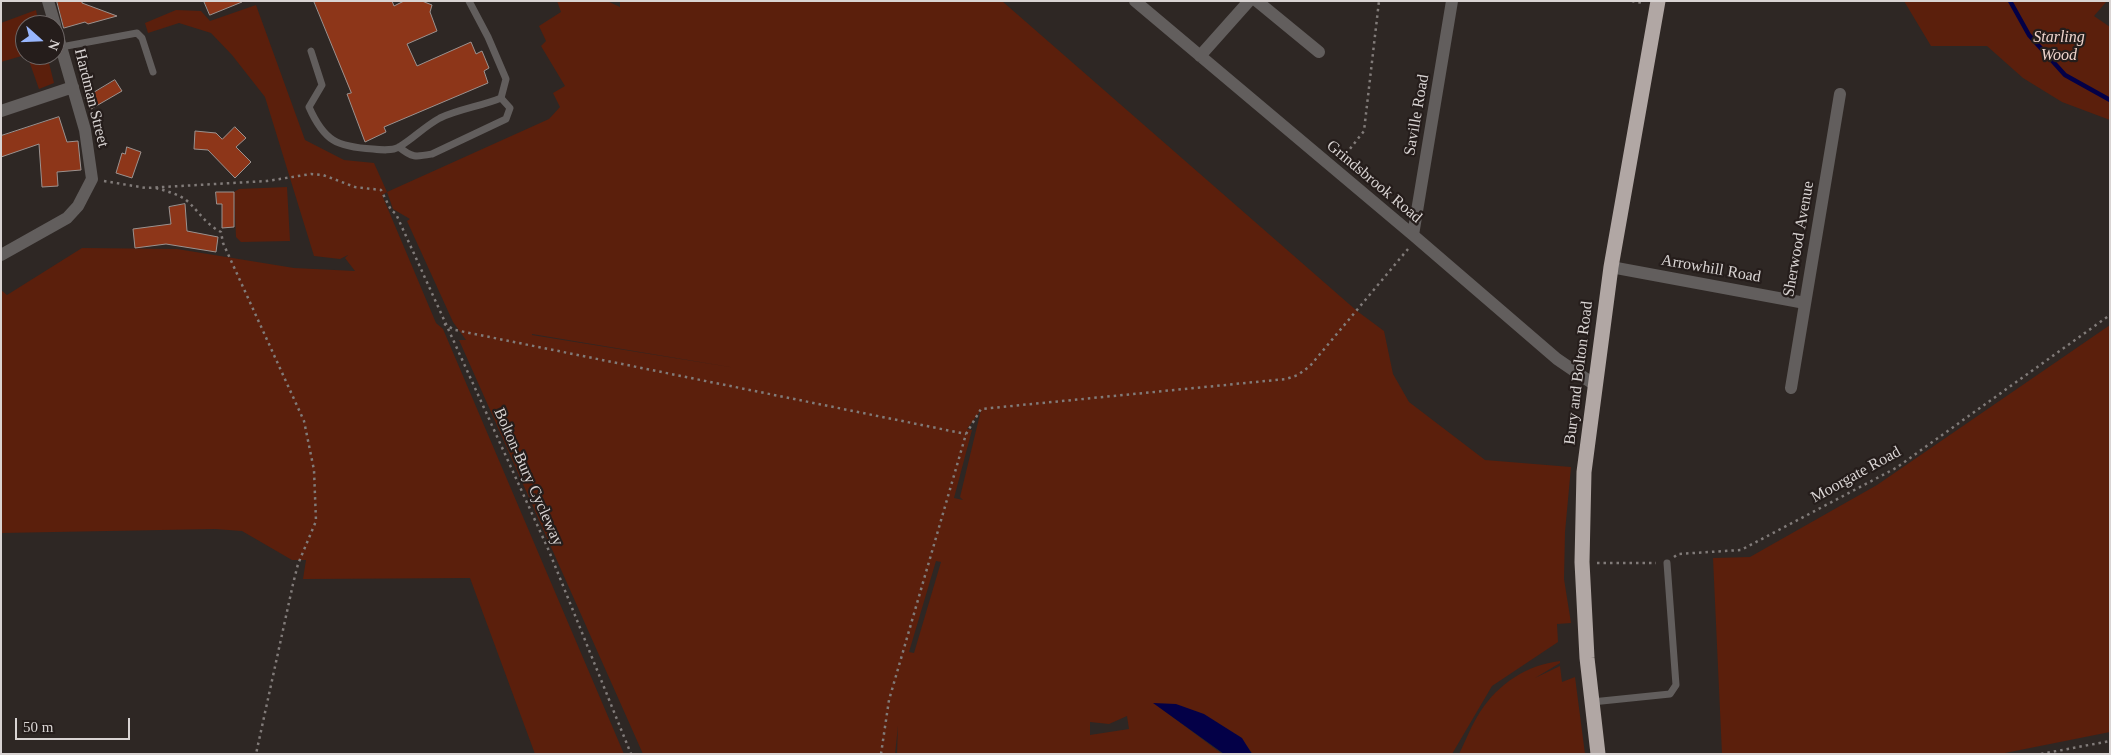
<!DOCTYPE html>
<html>
<head>
<meta charset="utf-8">
<style>
  body { margin:0 }
  #map { position:relative; width:2111px; height:755px; overflow:hidden; background:#2e2724; font-family:Georgia,serif }
  canvas { display:block }
  .frame { position:absolute; inset:0; border:2px solid #d9d4d3; pointer-events:none }
  .north { position:absolute; left:15px; top:15px; width:50px; height:50px; box-sizing:border-box; background:#251d1b; border:1px solid #6d6665; border-radius:50%; rotate:110deg; font-size:14px; font-weight:700; line-height:20px; text-align:center; color:#d9d4d3 }
  .north::after { content:''; display:block; margin:auto; width:18px; height:22px; background:#98b6fd; clip-path:polygon(50% 0,100% 100%,50% 72%,0 100%) }
  .scale { position:absolute; left:15px; top:718px; width:115px; height:22px; box-sizing:border-box; border:2px solid #d9d4d3; border-top:0; padding-left:6px; font-size:15px; line-height:18px; white-space:nowrap; color:#d9d4d3; -webkit-text-stroke:4px #251d1b; paint-order:stroke }
</style>
</head>
<body>
<div id="map">
<canvas width="2111" height="755"></canvas>
<div class="frame"></div>
<div class="north">N</div>
<div class="scale">50 m</div>
</div>
<script>
const ctx = document.querySelector('canvas').getContext('2d');
ctx.lineJoin = 'round';
function fillPath(path, color) { ctx.fillStyle = color; ctx.fill(path, 'evenodd'); }
function strokePath(path, color, width, dash) { ctx.strokeStyle = color; ctx.lineWidth = width; ctx.lineCap = dash ? 'butt' : 'round'; ctx.setLineDash(dash || []); ctx.stroke(path); }
function drawText(font, color, halo, rows, align = 'center') {
  ctx.font = font + ' Georgia,serif'; ctx.lineWidth = 4.5; ctx.setLineDash([]); ctx.textBaseline = 'middle'; ctx.strokeStyle = halo; ctx.fillStyle = color; for (const [text, x, y, turn = 0] of rows) {
    ctx.save(); ctx.translate(x, y); ctx.rotate((+turn || 0) * Math.PI / 180); ctx.textAlign = isNaN(turn) ? turn : align; if (halo) ctx.strokeText(text, 0, 0); ctx.fillText(text, 0, 0); ctx.restore();
  }
}
fillPath(new Path2D(`
  M557,1h50l13,6v-6h382l355,310 27,20 9,43 16,28 76,58 86,7 -6,65 -1,47 7,44 -14,1 1,18 -66,44 -40,68h-199l-14,-18 -85,-33 68,51h-325l1,-28 -3,28h-252l-184,-414h7l-13,-18 -46,-101 3,-2 -17,-10 -6,-17 -5,3 54,128 7,6 181,425h-89l-65,-176 -167,1 3,-19h-14l-50,-29 -27,-2 -214,4v-243l6,5 75,-47 95,1 117,19 61,3 -10,-13 3,-3 -8,4 -26,-3 -49,-159 -33,-42 -21,-22 -32,-10 -31,10 -3,-10 31,-13 25,1 9,10 46,-16 49,135 39,20 30,3 13,29 162,-73 11,-12 -7,-14 12,-7 -24,-40 5,-5 -7,-15 22,-14zM532,334l204,34 -204,-33zM981,410l-21,87 3,3 -9,-2 18,-68 -5,-1zM936,561l5,1 -27,91 -5,-1zM1127,716l2,13 -39,6v-13l19,2z
  M1904,1h203l-13,15 16,11v93l-48,-18 -39,-24 -36,-32h-56z
  M36,10l3,15h-14v30l-24,7v-39z
  M27,55h20l7,28 -15,6z
  M287,187l3,54 -49,1 -5,-5 -2,-45 5,-3z
  M2110,325v407l-110,22h-278l-9,-196 37,-1 127,-72z
  M1560,661v2l-25,15 25,-12 2,16 13,-5 10,77h-126c7,-14 13,-30 21,-42 19,-29 47,-47 80,-51z`), '#5b1f0c');
fillPath(new Path2D(`
  M1153,703l23,1 28,10 38,24 10,16h-28z`), '#030047');
strokePath(new Path2D(`
  M2010,1l19,34 36,40 45,25`), '#030047', 4.5);
const building = new Path2D(`
  M57,1h25v2l35,13 -29,8 -3,-2 -21,6z
  M204,1h38v1l-32,13z
  M314,1h78l2,5 10,-5h18l10,4 -2,7 7,19 -30,13 10,22 54,-24 5,12 6,-3 7,17 -5,3 4,12 -104,44 2,5 -21,10 -18,-48 4,-1z
  M115,80l7,11 -31,18 -6,-11z
  M59,117l8,25 11,-1 3,29 -24,2 1,14 -16,1 -3,-43 -38,13v-21z
  M235,127l11,11 -10,9 15,15 -16,16 -27,-28 -14,-1 1,-18 21,2 6,6z
  M127,147l14,5 -9,26 -16,-5 6,-20 3,1z
  M216,192h18v35l-12,1v-24h-5z
  M185,204l2,27 31,6 -2,15 -50,-8 -31,4 -2,-19 38,-5 -2,-17z`);
fillPath(building, '#8d3619');
strokePath(building, '#9b928f', 1);
strokePath(new Path2D(`
  M1632,1l11,2
  M1342,159l22,-28 15,-130
  M104,181l42,7 121,-7 44,-7 12,1 32,12 26,3 10,20 5,4 153,337 82,203
  M156,188c10,3 22,6 30,12 13,11 19,24 35,32l2,11 81,178 10,49 2,51 -18,43 -5,20 -37,170
  M444,324l11,6 511,104
  M1674,557l4,-3 63,-4 155,-82 214,-153
  M1597,563h59
  M881,754l8,-54 77,-266 15,-25 305,-30 12,-4 12,-9 98,-117
  M2041,754l69,-13`), '#817b79', 2.5, [2.5, 4]);
strokePath(new Path2D(`
  M61,47l76,-14 5,5 11,34
  M311,51l11,34 -13,22c15,34 28,40 64,42 9,1 19,2 26,-2 15,-9 26,-21 41,-29 19,-9 42,-12 61,-20l5,-19 -18,-42 -19,-36
  M399,147c13,11 17,10 33,7l74,-35 4,-11 -9,-10
  M1592,702l78,-8 6,-9 -9,-122`), '#625e5d', 7);
strokePath(new Path2D(`
  M48,1l7,24
  M1135,1l278,234 144,124 38,26
  M1257,1l62,51
  M1200,56l49,-55
  M1,111l72,-24
  M1413,235l39,-234
  M1,255l66,-37 11,-12 14,-27 -7,-49 -30,-104
  M1611,267l194,36
  M1791,388l49,-294`), '#625e5d', 12);
strokePath(new Path2D(`
  M1598,754l-11,-96 -5,-96 2,-90 27,-205 47,-266`), '#b1a7a4', 15);
drawText('italic 16px', '#eed4cc', '#251d1b', [
  ["Starling",2059,38],
  ["Wood",2059,56]
]);
drawText('16px', '#d9d4d3', '#251d1b', [
  ["Hardman Street",91,98,76],
  ["Saville Road",1417,115,-80],
  ["Grindsbrook Road",1374,182,40],
  ["Sherwood Avenue",1799,239,-80],
  ["Arrowhill Road",1711,269,10],
  ["Bury and Bolton Road",1579,373,-83],
  ["Moorgate Road",1856,475,-29],
  ["Bolton-Bury Cycleway",528,477,66]
]);
</script>
</body>
</html>
